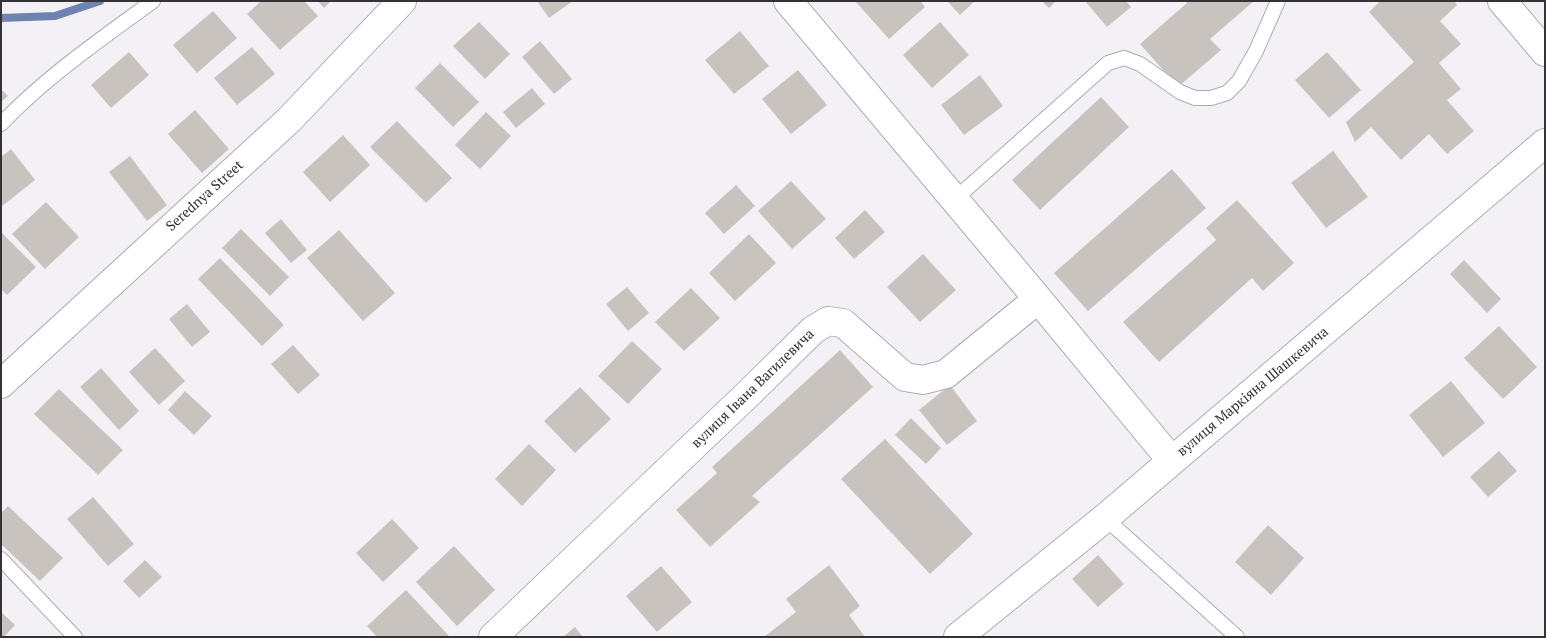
<!DOCTYPE html>
<html>
<head>
<meta charset="utf-8">
<style>
  body { margin:0 }
  #map { position:relative; width:1546px; height:638px; overflow:hidden; background:#f4f1f6; font-family:"PT Serif",serif }
  canvas { display:block }
  .frame { position:absolute; inset:0; border:2px solid #343234; pointer-events:none }
</style>
</head>
<body>
<div id="map">
<canvas width="1546" height="638"></canvas>
<div class="frame"></div>
</div>
<script>
const ctx = document.querySelector('canvas').getContext('2d');
ctx.lineJoin = 'round';
function strokePath(path, color, width, dash) { ctx.strokeStyle = color; ctx.lineWidth = width; ctx.lineCap = dash ? 'butt' : 'round'; ctx.setLineDash(dash || []); ctx.stroke(path); }
function fillPath(path, color) { ctx.fillStyle = color; ctx.fill(path, 'evenodd'); }
function drawText(font, color, halo, rows, align = 'center') {
  ctx.font = font + ' "PT Serif",serif'; ctx.lineWidth = 5; ctx.setLineDash([]); ctx.textBaseline = 'middle'; ctx.strokeStyle = halo; ctx.fillStyle = color; for (const [text, x, y, turn = 0] of rows) {
    ctx.save(); ctx.translate(x, y); ctx.rotate((+turn || 0) * Math.PI / 180); ctx.textAlign = isNaN(turn) ? turn : align; if (halo) ctx.strokeText(text, 0, 0); ctx.fillText(text, 0, 0); ctx.restore();
  }
}
strokePath(new Path2D(`
  M1,18l54,-2 45,-15`), '#6e83ad', 8);
fillPath(new Path2D(`
  M261,1h43l14,15 -38,34 -33,-36z
  M318,1h13l-7,7z
  M537,1h36l-24,17z
  M855,1h65l5,6 -36,32z
  M947,1h28l-15,14z
  M1042,1h14l-7,7z
  M1085,1h41l5,6 -24,20z
  M1186,1h68l-44,38 11,11 -43,37 -38,-43 47,-41z
  M1380,1h74l3,4 -17,16 21,23 -22,19 22,26 -14,11 27,31 -27,23 -18,-20 -28,26 -30,-33 -16,15 -9,-20 68,-60 -45,-50z
  M213,11l24,27 -40,35 -24,-28z
  M479,22l31,32 -25,25 -32,-33z
  M940,22l29,33 -37,33 -29,-33z
  M740,31l29,35 -35,28 -29,-34z
  M540,41l32,38 -18,15 -32,-37z
  M252,47l23,27 -38,31 -23,-27z
  M129,52l20,23 -38,33 -20,-23z
  M1327,52l34,38 -32,28 -34,-38z
  M440,63l39,39 -26,25 -38,-39z
  M798,70l29,35 -36,29 -29,-35z
  M980,75l23,31 -39,29 -23,-30z
  M532,88l13,16 -29,24 -13,-16z
  M1,89l7,7 -7,6z
  M1101,97l28,30 -89,83 -28,-30z
  M195,110l34,39 -27,24 -34,-39z
  M486,112l25,24 -31,33 -25,-24z
  M397,121l55,57 -26,25 -56,-56z
  M343,135l27,30 -40,37 -27,-30z
  M11,149l24,31 -34,27v-50z
  M1333,151l35,46 -42,31 -35,-45z
  M130,156l37,49 -20,16 -38,-49z
  M1172,169l34,39 -118,103 -34,-38z
  M791,181l35,38 -34,30 -34,-38z
  M736,185l19,21 -31,28 -19,-21z
  M1237,200l57,63 -31,28 -11,-13 -93,84 -36,-40 93,-82 -10,-12z
  M46,202l33,35 -34,32 -33,-35z
  M865,210l20,22 -31,27 -19,-21z
  M281,219l26,31 -16,13 -26,-30z
  M241,229l48,48 -19,19 -48,-48z
  M339,230l56,63 -32,28 -56,-63z
  M1,232l35,35 -29,28 -6,-6z
  M749,234l27,29 -41,38 -26,-28z
  M923,254l33,36 -36,32 -33,-35z
  M220,258l64,67 -22,21 -64,-67z
  M1464,260l37,39 -14,14 -37,-39z
  M627,287l22,26 -21,18 -22,-27z
  M691,288l29,30 -36,33 -29,-29z
  M187,304l23,28 -18,15 -23,-28z
  M1499,326l38,41 -34,32 -39,-41z
  M632,341l30,28 -34,35 -30,-28z
  M293,345l27,30 -22,19 -27,-30z
  M155,348l30,33 -26,24 -30,-33z
  M840,350l33,37 -121,109 8,6 -50,45 -34,-37 41,-37 -5,-6z
  M101,368l38,43 -20,19 -39,-43z
  M1451,381l34,42 -42,34 -34,-42z
  M950,385l27,36 -30,24 -28,-35z
  M580,387l31,32 -36,34 -31,-32z
  M59,389l64,61 -25,25 -64,-61z
  M185,391l27,25 -18,19 -26,-25z
  M911,418l30,30 -15,16 -31,-29z
  M885,439l88,95 -43,40 -89,-95z
  M529,444l27,26 -34,36 -27,-27z
  M1499,451l18,20 -29,26 -18,-20z
  M93,497l41,47 -26,22 -41,-47z
  M8,506l55,52 -23,23 -39,-37v-31z
  M392,519l27,29 -36,34 -27,-29z
  M1268,525l36,33 -33,37 -36,-33z
  M454,546l41,44 -38,36 -41,-44z
  M1098,555l26,29 -26,23 -26,-28z
  M145,560l17,17 -23,21 -16,-17z
  M829,565l31,41 -11,9 16,22h-101l32,-25 -10,-13z
  M661,566l31,36 -35,30 -31,-36z
  M406,590l44,47h-73l-10,-11z
  M1,612l14,13 -11,12h-3z
  M575,627l8,10h-20z`), '#c9c3c0');
const service = new Path2D(`
  M1,124c46,-48 99,-84 152,-123
  M955,199l153,-136 16,-5 16,6 40,28 15,6h16l16,-5 12,-12 17,-30 22,-50
  M1105,518l132,119
  M1,559l74,78`);
const minor = new Path2D(`
  M788,1l250,298 134,162
  M1502,1l43,51
  M1,384l288,-264 113,-119
  M493,637l255,-243 65,-64 15,-9 15,2 62,54 18,3 23,-6 92,-75
  M958,637l147,-119 440,-375`);
strokePath(service, '#afacb0', 16);
strokePath(minor, '#afacb0', 30);
strokePath(service, '#fff', 14);
strokePath(minor, '#fff', 28);
drawText('14px', '#343234', '#fff', [
  ["Serednya Street",205,196,-42],
  ["вулиця Івана Вагилевича",753,389,-44],
  ["вулиця Маркіяна Шашкевича",1253,392,-40]
]);
</script>
</body>
</html>
